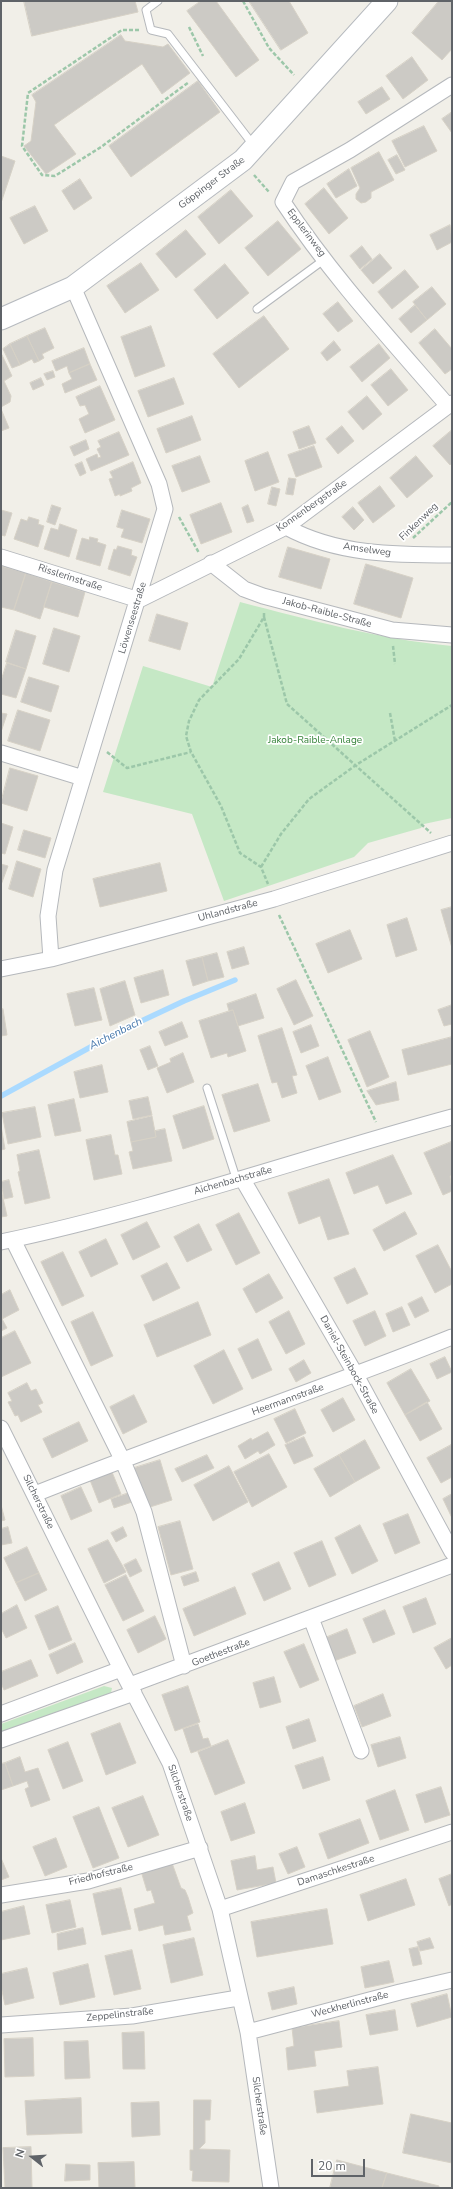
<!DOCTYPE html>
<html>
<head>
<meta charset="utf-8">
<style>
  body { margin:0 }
  #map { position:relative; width:453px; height:2189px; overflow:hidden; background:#f1efe8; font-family:"Nunito Sans",sans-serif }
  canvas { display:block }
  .frame { position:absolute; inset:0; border:2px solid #5f6368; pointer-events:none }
  .north { position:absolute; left:12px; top:2137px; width:40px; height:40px; -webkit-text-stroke:3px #fff; paint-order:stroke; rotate:287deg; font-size:11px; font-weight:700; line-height:16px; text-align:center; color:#5f6368 }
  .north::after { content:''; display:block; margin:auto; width:14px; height:18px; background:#5f6368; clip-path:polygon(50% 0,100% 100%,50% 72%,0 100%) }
  .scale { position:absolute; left:311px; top:2159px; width:54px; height:18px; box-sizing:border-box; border:2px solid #5f6368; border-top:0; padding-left:5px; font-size:12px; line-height:14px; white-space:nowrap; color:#5f6368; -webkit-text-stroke:3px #fff; paint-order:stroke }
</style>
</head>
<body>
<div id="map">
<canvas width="453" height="2189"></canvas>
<div class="frame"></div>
<div class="north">N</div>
<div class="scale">20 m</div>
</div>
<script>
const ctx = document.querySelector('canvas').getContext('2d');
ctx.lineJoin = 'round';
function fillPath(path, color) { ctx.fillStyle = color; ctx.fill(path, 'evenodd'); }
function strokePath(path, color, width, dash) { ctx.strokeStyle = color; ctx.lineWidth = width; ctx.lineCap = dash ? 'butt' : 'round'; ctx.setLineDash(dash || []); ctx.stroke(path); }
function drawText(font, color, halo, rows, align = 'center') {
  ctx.font = font + ' "Nunito Sans",sans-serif'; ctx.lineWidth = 3.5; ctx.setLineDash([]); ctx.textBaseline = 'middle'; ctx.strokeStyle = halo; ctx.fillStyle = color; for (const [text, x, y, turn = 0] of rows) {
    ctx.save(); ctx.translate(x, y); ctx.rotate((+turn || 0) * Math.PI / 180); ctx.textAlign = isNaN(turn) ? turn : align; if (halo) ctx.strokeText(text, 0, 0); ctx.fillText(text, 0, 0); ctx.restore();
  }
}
fillPath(new Path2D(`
  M240,602c70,18 139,37 212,44v172l-28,6 -3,4 -53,15 -14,14 -130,44 -32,-87 -89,-22 40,-126 69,21z
  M104,1686l8,2 -1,5 -3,3 -107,39v-11z`), '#c5e8c5');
strokePath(new Path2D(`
  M1,1096l117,-64 66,-31 51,-21`), '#aadaff', 5.5);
const building = new Path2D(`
  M24,1h111l3,11 -106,24z
  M201,1h15l43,59 -23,17 -49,-66z
  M249,1h40l19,32 -27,17z
  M439,1h13v48l-10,11 -30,-27z
  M121,35l4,6 38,6 5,-3 22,29 -28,21 -20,-30 -88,61 22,29 -30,20 -22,-28 7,-5 5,-39 -4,-7z
  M412,57l16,23 -25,19 -17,-23z
  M198,81l22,31 -89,65 -22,-31z
  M382,87l8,12 -24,15 -8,-12z
  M452,112v21l-10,-14z
  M424,126l13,25 -32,16 -13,-26z
  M379,152l15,28 -23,12v6l-5,4 -5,1 -5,-4v-5l4,-6 -9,-20z
  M397,155l8,15 -9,4 -8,-14z
  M1,156l14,5 -14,42z
  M349,169l8,17 -21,12 -9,-14z
  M80,179l12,19 -18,12 -12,-19z
  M324,188l24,30 -19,16 -24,-30z
  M231,190l22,26 -34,28 -21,-27z
  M35,206l13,25 -24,13 -14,-26z
  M278,221l23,28 -33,27 -23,-28z
  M450,225l2,17 -15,8 -7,-15z
  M186,230l20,24 -30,24 -20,-24z
  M362,246l10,13 -12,10 -10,-13z
  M380,254l12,14 -19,16 -12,-14z
  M141,263l18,27 -34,23 -18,-27z
  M225,264l24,29 -32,26 -23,-29z
  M405,270l14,17 -27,22 -14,-17z
  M432,287l14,17 -19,16 -14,-18z
  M338,302l15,19 -15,11 -15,-18z
  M415,305l12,15 -16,13 -12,-14z
  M264,316l25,33 -50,39 -26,-34z
  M151,326l14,40 -30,11 -14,-40z
  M45,328l9,20 -12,6 2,4 -5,3 -12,-25z
  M435,329l17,20v20l-7,5 -26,-31z
  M27,336l12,25 -5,2 -2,-4 -12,6 -10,-21z
  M334,341l7,9 -14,11 -6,-8z
  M10,344l10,21 -8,3 -9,-19z
  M379,344l11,14 -28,24 -12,-15z
  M84,348l6,16 -21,9 -2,-7 -11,5 -4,-10z
  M2,355l10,21 -8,5 7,15 -1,6 -9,5z
  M90,364l7,16 -32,13 -3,-9 10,-5 -3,-6z
  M391,369l17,21 -20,16 -17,-21z
  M53,371l2,6 -8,3 -3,-6z
  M41,378l3,7 -11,5 -3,-7z
  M174,378l10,26 -36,13 -10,-26z
  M100,386l15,34 -30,13 -6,-14 10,-5 -4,-9 -5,1 -4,-9z
  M367,396l15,18 -19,16 -15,-18z
  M1,409l8,19 -8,3z
  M192,416l9,24 -35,13 -9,-24z
  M309,426l7,17 -17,6 -6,-17z
  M342,426l12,15 -16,13 -12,-15z
  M452,430v33l-2,2 -17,-19z
  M119,432l10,23 -38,16 -5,-12 11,-5 1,4 3,-1 -4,-8 4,-2 -3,-6z
  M86,440l3,9 -15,7 -4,-9z
  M314,446l8,21 -26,10 -8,-22z
  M268,452l11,30 -24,9 -10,-30z
  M200,456l10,26 -28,10 -10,-26z
  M416,456l17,20 -26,22 -17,-20z
  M82,462l4,11 -6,3 -5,-11z
  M133,462l8,21 -10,5 1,3 -12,5v-2l-5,2 -6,-17 4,-1 -3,-6z
  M289,478l7,1 -3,16 -7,-1z
  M380,486l15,20 -22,17 -15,-20z
  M272,487l8,2 -4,17 -8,-2z
  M221,503l11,29 -31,12 -11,-29z
  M52,505l9,3 -6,17 -8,-3z
  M248,505l6,16 -7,2 -5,-15z
  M353,507l11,13 -10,10 -12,-13z
  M1,510l11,3 -7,23 -4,-1z
  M122,510l28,9 -8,24 -21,-6 3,-8 -7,-2z
  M29,517l10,3 -1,4 6,2 -6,21 -24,-8 7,-20 6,2z
  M60,524l17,6 -8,27 -25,-8 7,-21 7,2z
  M90,537l8,2 -1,3 9,3 -6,21 -24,-7 6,-21 7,2z
  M118,546l14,4 -1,5 6,2 -7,19 -22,-7 6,-20 2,1z
  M288,547l42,12 -9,30 -42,-12z
  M366,564l47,14 -12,40 -47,-14z
  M1,566l25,7 -12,37 -13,-3z
  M26,573l26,9 -12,37 -26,-9z
  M52,582l33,10 -7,25 -34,-10z
  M157,614l31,9 -8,27 -31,-9z
  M54,628l26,8 -11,36 -26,-8z
  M16,630l20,6 -10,33 -20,-7z
  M7,663l19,6 -10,29 -15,-4v-13z
  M29,677l30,9 -8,26 -30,-10z
  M18,710l32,10 -10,31 -32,-10z
  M1,713l6,1 -6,18z
  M10,768l28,8 -11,35 -26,-8z
  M1,823l12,4 -8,27 -4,-1z
  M24,830l27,8 -6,20 -27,-8z
  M17,861l24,8 -8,28 -24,-8z
  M160,863l7,28 -67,16 -7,-28z
  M1,864l7,2 -7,19z
  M452,907v41l-11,-38z
  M407,918l10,32 -21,7 -9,-32z
  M350,930l12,29 -34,14 -12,-29z
  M244,947l5,17 -17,5 -5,-17z
  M217,953l7,24 -16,4 -6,-24z
  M202,957l6,24 -15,5 -7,-25z
  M163,970l6,25 -28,8 -7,-25z
  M296,980l17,36 -19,9 -17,-36z
  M125,981l10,34 -25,11 -10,-37z
  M94,988l8,32 -27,6 -8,-32z
  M256,994l8,24 -26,8 -5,-16 -4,1 -2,-7z
  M452,1005v19l-8,2 -6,-16z
  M3,1009l4,26 -6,1v-26z
  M233,1010l13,41 -18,6 -1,-4 -16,5 -12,-37z
  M182,1022l6,15 -23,9 -6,-14z
  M311,1025l8,21 -18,7 -8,-21z
  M282,1028l15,47 -5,1 5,17 -15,5 -5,-16 -5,1 -14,-47z
  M370,1031l19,46 -22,10 -19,-47z
  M452,1037v27l-44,11 -6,-25z
  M150,1046l8,20 -10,4 -8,-20z
  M183,1053l11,29 -27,11 -10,-25 14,-6 -1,-3z
  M328,1057l13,35 -22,8 -13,-34z
  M102,1065l6,27 -28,6 -6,-26z
  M396,1082l3,18 -23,5 -9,-14z
  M258,1084l12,37 -36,11 -12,-37z
  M148,1097l4,18 -19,4 -4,-18z
  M74,1099l7,32 -26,5 -7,-31z
  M204,1106l10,33 -31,10 -10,-33z
  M35,1107l6,30 -33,7 -6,-31z
  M152,1116l4,21 -25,5 -4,-20z
  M1,1126l4,23 -4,1z
  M165,1129l7,32 -39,8 -4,-17 4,-1 -2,-9 25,-5 -1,-6z
  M111,1135l4,20h3l4,19 -28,6 -8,-40z
  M451,1142l1,33 -2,1 2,15 -9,4 -19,-42z
  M39,1150l11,48 -25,6 -7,-32 2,-1 -3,-16z
  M393,1155l19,39 -26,10 -8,-19 -24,9 -8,-21z
  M329,1179l20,55 -21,6 -8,-24 -21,8 -11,-31z
  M9,1180l4,17 -9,2 -3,-17z
  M1,1189l6,27 -6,1z
  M405,1212l12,22 -33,17 -11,-21z
  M239,1213l21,40 -24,12 -20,-40z
  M147,1222l13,25 -27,13 -12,-25z
  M199,1224l13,26 -25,12 -13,-25z
  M106,1239l12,25 -27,13 -12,-25z
  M438,1245l14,27v12l-17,9 -19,-37z
  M63,1252l21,44 -22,10 -21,-44z
  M167,1263l13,25 -27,13 -12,-25z
  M355,1268l13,26 -21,10 -13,-26z
  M269,1274l14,24 -27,15 -13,-24z
  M10,1290l9,20 -17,9 -1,-24z
  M422,1297l7,14 -14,7 -7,-14z
  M198,1302l13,33 -54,22 -13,-32z
  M402,1307l8,18 -17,7 -7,-18z
  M289,1311l16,33 -19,10 -17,-32z
  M375,1311l11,25 -21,10 -12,-25z
  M93,1312l20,44 -22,10 -20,-44z
  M1,1317l6,11 -6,3z
  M15,1331l16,32 -30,14v-39z
  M258,1339l14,31 -20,9 -14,-30z
  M224,1350l19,39 -30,15 -19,-38z
  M445,1357l7,15 -15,7 -7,-15z
  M304,1360l7,13 -15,9 -7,-13z
  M411,1369l19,32 -25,14 -18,-32z
  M27,1383l4,8 5,-2 7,14 -5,2 4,7 -21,10 -3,-7 -3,1 -7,-14 4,-1 -4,-8z
  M134,1395l13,27 -24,12 -13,-27z
  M343,1398l12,22 -22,12 -12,-22z
  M427,1402l15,27 -22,12 -15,-26z
  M295,1409l11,24 -20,10 -12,-24z
  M79,1422l9,19 -36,17 -9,-19z
  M268,1432l7,13 -15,9 -2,-3 -13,8 -7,-13 13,-8 1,2z
  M304,1437l9,19 -19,8 -9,-19z
  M365,1440l15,28 -25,14 -16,-27z
  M451,1445l1,32 -11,6 -14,-25z
  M269,1454l18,33 -35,20 -18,-35z
  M207,1455l7,13 -32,14 -7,-13z
  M339,1455l16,27 -25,15 -16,-28z
  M160,1460l12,40 -25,8 -13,-40z
  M229,1466l19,36 -35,19 -19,-36z
  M112,1472l9,22 -22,9 -9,-23z
  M81,1487l11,24 -21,9 -10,-24z
  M129,1493l3,9 -18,6 -3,-9z
  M452,1494v24l-9,-19z
  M1,1505l4,15 -4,1z
  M408,1514l12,29 -25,11 -12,-30z
  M180,1521l13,48 -22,6 -13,-48z
  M360,1525l18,36 -26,13 -17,-36z
  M8,1527l4,16 -11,2v-16z
  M123,1527l4,9 -11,6 -5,-9z
  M108,1540l18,32 -22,11 -16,-34z
  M322,1541l14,34 -27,12 -15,-34z
  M27,1547l12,26 -23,10 -12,-25z
  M136,1559l6,12 -12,6 -6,-12z
  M279,1562l12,27 -27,12 -12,-27z
  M196,1572l3,9 -15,5 -3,-9z
  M39,1573l8,17 -22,11 -9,-18z
  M126,1575l18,36 -21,10 -18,-36z
  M235,1587l11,27 -52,22 -11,-27z
  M426,1598l10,26 -23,9 -10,-26z
  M17,1605l10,23 -21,10 -5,-10v-14z
  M58,1606l14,34 -23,10 -14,-34z
  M385,1610l10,24 -22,9 -10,-24z
  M155,1616l11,23 -28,14 -11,-23z
  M347,1629l9,24 -22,8 -9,-23z
  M452,1638v27l-6,4 -12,-21z
  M75,1643l8,19 -26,12 -8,-19z
  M304,1644l15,36 -19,8 -16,-36z
  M31,1660l7,16 -34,14 -3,-7v-11z
  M274,1677l7,25 -21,6 -7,-25z
  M188,1686l12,36 -25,9 -13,-36z
  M383,1694l8,22 -29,11 -8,-21z
  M309,1719l7,22 -23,8 -7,-22z
  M120,1723l16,40 -30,12 -15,-41z
  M198,1724l5,15 5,-1 3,8 -20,7 -8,-24z
  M400,1737l6,21 -28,9 -7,-22z
  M228,1740l17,43 -30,12 -17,-43z
  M68,1742l15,39 -20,8 -15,-39z
  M20,1757l5,15 13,-4 12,32 -19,7 -6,-18 4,-2 -2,-6 -14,5 -8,-23z
  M323,1757l7,23 -27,9 -8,-23z
  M5,1763l8,23 -12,4v-26z
  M441,1787l9,28 -25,8 -9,-28z
  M395,1790l14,40 -29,10 -14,-39z
  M143,1796l16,39 -31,12 -16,-39z
  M245,1803l10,30 -24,8 -10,-29z
  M99,1807l20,51 -26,10 -20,-51z
  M360,1819l9,24 -41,16 -9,-25z
  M56,1838l11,29 -22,9 -12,-29z
  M297,1847l8,20 -17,7 -9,-20z
  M255,1856l2,14 16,-3 3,16 -39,7 -6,-29z
  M1,1858l8,19 -8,3z
  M172,1863l9,25 4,2 3,7 5,16 -6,3 4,14 -26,5 -2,-10 -24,6 -5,-22 21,-6 -4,-13 -4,1 -6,-20z
  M452,1874v30l-3,2 -10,-27z
  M406,1879l9,26 -47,16 -8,-26z
  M121,1888l10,41 -29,6 -9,-41z
  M70,1900l6,27 -24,6 -6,-28z
  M24,1906l6,28 -29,6v-28z
  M327,1909l6,35 -76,13 -6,-35z
  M83,1928l3,16 -28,6 -1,-16z
  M194,1938l9,37 -32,8 -8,-38z
  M430,1938l4,10 -14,3 -3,-9z
  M418,1947l4,17 -9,2 -4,-17z
  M132,1950l9,39 -27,6 -9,-39z
  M389,1961l5,21 -29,6 -4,-21z
  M88,1964l7,33 -35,8 -7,-32z
  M27,1968l7,30 -29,7 -4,-19v-12z
  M294,1987l3,17 -25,6 -4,-17z
  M447,1994l5,23 -35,10 -6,-23z
  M395,2010l3,20 -28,5 -4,-20z
  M339,2021l3,26 -28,4 2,15 -28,4 -2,-22 8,-2 -2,-18z
  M144,2032l1,37h-22l-1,-36z
  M33,2038l1,38 -29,1 -1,-38z
  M88,2041l2,37 -25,1 -1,-37z
  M378,2067l5,37 -66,9 -3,-22 35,-5 -2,-15z
  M81,2098l1,35 -55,2 -2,-34z
  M194,2100h17l-1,20h-5v23l-6,6 31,1 -1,32 -37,-1 1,-10 -3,-1v-20h3z
  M159,2102l1,33 -28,2 -1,-34z
  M411,2114l41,9v40l-49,-10z
  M31,2147l1,41h-27l-2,-40z
  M337,2160l50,13 -5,15h-52z
  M134,2162l1,26h-36l-1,-25z
  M66,2164l24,1v15l-25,1z
  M387,2173l52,13v2h-57z`);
fillPath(building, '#cccac5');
strokePath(building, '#d6d1c6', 1);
const service = new Path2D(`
  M158,1l-12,9 5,20 17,4 86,112
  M257,309l68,-50
  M207,1088l30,93`);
const minor = new Path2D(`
  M448,406c-57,-66 -117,-131 -165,-204l10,-20 57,-32 102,-65
  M286,527c51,28 109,28 166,28
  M1,557l138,43
  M211,563l33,26 19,7 129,34 60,5
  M139,600l147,-73 166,-124
  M1,753l82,25
  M51,959l-3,-43 7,-46 110,-361 -6,-25 -86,-197
  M1,969l50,-10 223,-60 178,-56
  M243,1180l113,195 96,177
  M13,1240l109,219 22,53 40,154
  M1,1242c153,-32 300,-84 451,-125
  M1,1428l120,241 49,94 50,146 28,123 23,156
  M35,1494c138,-55 279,-102 417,-157
  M311,1618l50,133
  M130,1685l322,-120
  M1,1714l120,-45
  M1,1740l133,-47
  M1,1895l87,-14 112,-33
  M220,1909l232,-77
  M1,2025l131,-9 106,-18
  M248,2032l152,-40 52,-12`);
const secondary = new Path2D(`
  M1,319l72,-32 170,-127 144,-159`);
strokePath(service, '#b5b8bc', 9);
strokePath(minor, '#b5b8bc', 17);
strokePath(secondary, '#b6babf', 23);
strokePath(new Path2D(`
  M243,1l26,47 25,27
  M189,27l14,29
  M139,30h-17l-94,63 -6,53 20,29 13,1 46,-29 88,-65
  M254,175l15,17
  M179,517l20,36
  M413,538l39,-36
  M264,613v4l-25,42 -40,41 -10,21 -3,15 5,16 30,54 19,47 21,14 7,17
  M264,617l23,87 144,129
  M393,646l2,18
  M390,713l5,28
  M107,752l20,16 64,-16
  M261,867l20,-33 28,-35 47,-34 96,-60
  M279,915l97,207`), '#9cc7a9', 2.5, [4, 2]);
strokePath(service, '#fff', 7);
strokePath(minor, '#fff', 15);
strokePath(secondary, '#fff', 21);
drawText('10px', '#5f6368', '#fff', [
  ["Göppinger Straße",212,183,-37],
  ["Epplerinweg",306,233,53],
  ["Konnenbergstraße",312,506,-35],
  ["Finkenweg",419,522,-44],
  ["Amselweg",367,550,8],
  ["Risslerinstraße",70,578,18],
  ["Jakob-Raible-Straße",327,613,15],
  ["Löwenseestraße",133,618,-73],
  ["Uhlandstraße",228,911,-15],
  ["Aichenbachstraße",233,1181,-16],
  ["Daniel-Steinbock-Straße",349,1365,61],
  ["Heermannstraße",288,1400,-20],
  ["Silcherstraße",38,1502,64],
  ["Goethestraße",221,1653,-21],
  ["Silcherstraße",180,1793,71],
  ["Damaschkestraße",336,1871,-18],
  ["Friedhofstraße",101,1875,-14],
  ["Weckherlinstraße",350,2005,-15],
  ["Zeppelinstraße",120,2015,-6],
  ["Silcherstraße",259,2106,82]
]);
drawText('10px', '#348238', '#fff', [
  ["Jakob-Raible-Anlage",315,741]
]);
drawText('italic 11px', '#4174aa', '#fff', [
  ["Aichenbach",116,1034,-27]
]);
</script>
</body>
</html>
